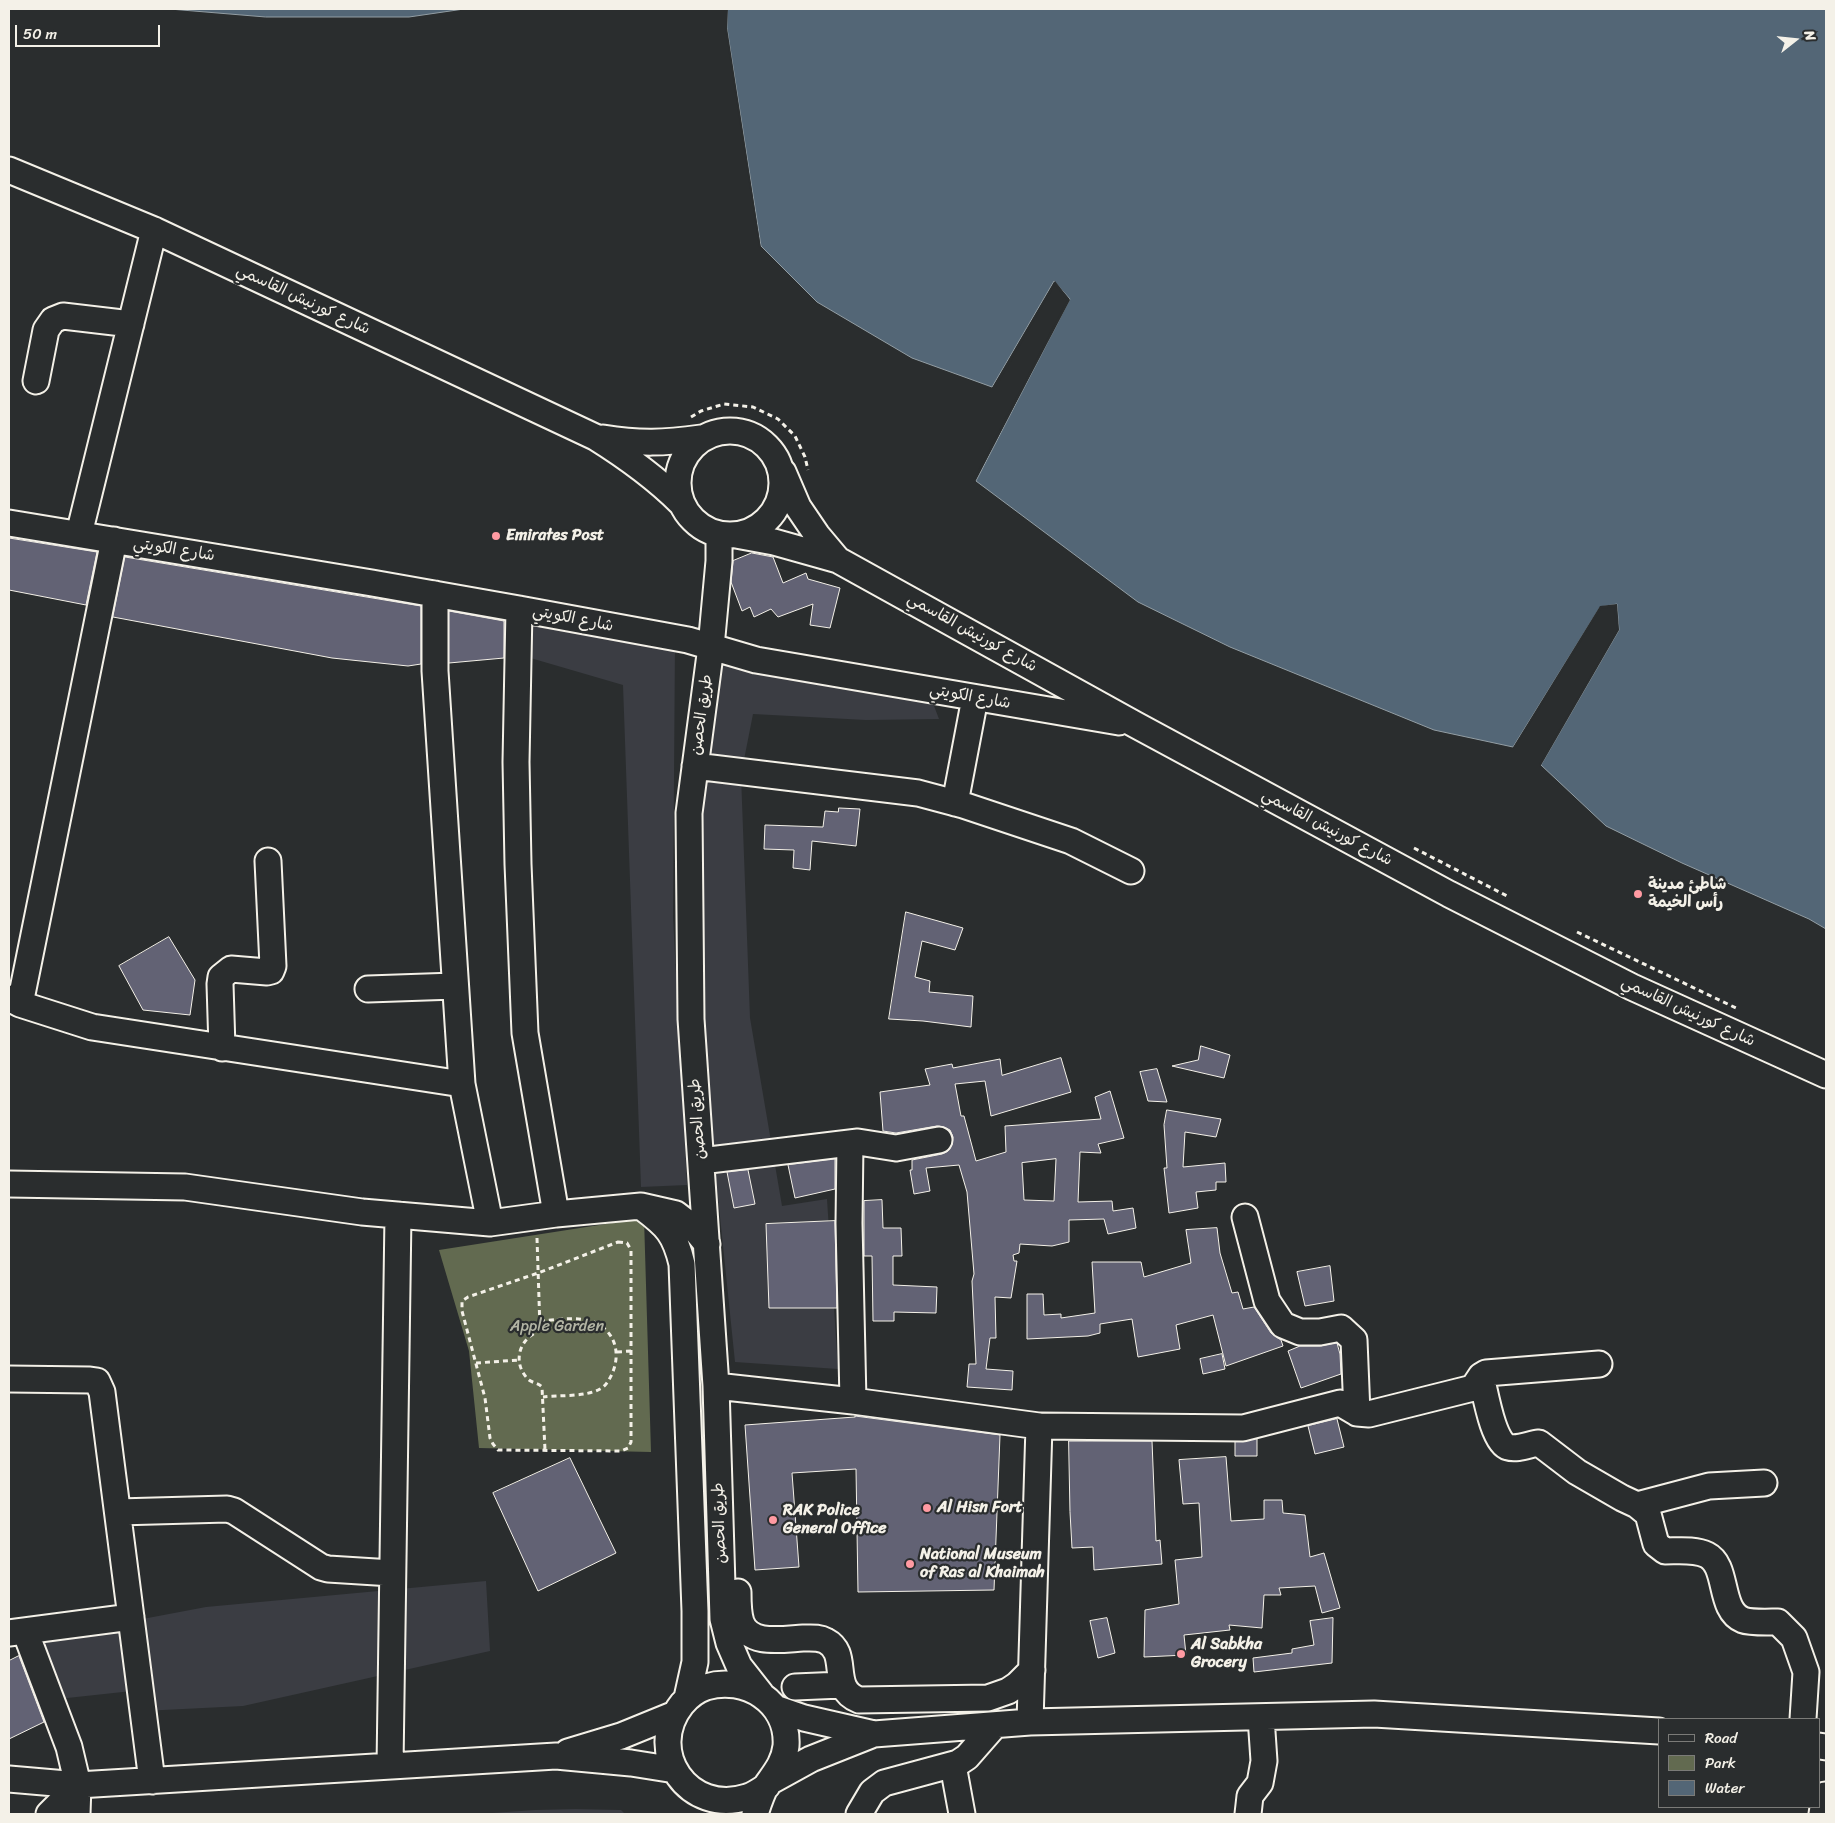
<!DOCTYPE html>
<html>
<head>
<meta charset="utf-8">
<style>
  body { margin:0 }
  #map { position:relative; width:1835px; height:1823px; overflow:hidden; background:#2a2d2e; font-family:Sriracha,sans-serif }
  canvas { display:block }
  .frame { position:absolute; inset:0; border:10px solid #f4f1e8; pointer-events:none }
  .legend { position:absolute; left:1658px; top:1718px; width:162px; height:90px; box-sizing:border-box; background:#2a2d2e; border:1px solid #7b7b78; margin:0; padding:6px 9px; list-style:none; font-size:15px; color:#f4f1e8 }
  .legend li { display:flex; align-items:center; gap:10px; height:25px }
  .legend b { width:25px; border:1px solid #7b7b78 }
  .north { position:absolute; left:1770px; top:15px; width:50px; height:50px; -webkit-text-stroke:4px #2a2d2e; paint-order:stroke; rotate:74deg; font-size:14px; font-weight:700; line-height:20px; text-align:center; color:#f4f1e8 }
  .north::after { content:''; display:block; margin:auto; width:18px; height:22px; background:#f4f1e8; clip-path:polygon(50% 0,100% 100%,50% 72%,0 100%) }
  .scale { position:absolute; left:15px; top:25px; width:145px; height:22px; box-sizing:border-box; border:2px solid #f4f1e8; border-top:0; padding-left:6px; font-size:15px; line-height:18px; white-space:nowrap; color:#f4f1e8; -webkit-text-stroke:4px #2a2d2e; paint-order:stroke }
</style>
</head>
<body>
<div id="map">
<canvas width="1835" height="1823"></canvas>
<div class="frame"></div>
<ul class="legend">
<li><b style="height:6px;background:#2a2d2e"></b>Road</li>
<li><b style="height:14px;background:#626a50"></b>Park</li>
<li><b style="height:14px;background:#536676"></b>Water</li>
</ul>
<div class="north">N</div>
<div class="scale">50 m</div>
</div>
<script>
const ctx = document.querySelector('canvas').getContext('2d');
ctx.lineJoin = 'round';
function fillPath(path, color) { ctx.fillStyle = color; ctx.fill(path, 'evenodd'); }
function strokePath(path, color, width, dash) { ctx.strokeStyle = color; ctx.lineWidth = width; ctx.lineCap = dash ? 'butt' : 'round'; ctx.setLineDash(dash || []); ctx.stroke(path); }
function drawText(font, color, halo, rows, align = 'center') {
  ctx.font = font + ' Sriracha,"Playpen Sans Arabic",sans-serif'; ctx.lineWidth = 4.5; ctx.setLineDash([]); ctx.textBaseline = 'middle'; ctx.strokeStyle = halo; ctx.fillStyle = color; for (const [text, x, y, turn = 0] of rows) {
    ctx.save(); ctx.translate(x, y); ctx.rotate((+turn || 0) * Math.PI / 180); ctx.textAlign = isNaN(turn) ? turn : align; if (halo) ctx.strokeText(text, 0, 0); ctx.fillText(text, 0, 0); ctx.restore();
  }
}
fillPath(new Path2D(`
  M528,616l147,24 -2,277 14,268 -46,2 -18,-502 -96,-28z
  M732,661l199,37 8,21 -73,1 -113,-6 -12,61 9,243 32,188 45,-7 11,170 -103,-7 -19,-184 -19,-105v-229l19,-174z
  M486,1581l4,70 -247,55 -100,5 -11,-20 -74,8 -21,-60 169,-32z
  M575,1809l46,1 4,4h-147l57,-4z`), '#3b3d43');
fillPath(new Path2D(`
  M644,1218l7,234 -172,-4 -10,-97 -30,-101z`), '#626a50');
const water = new Path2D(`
  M170,9h294l-55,8h-143z
  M728,9h1098v920l-17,-10 -127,-56 -76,-37 -65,-61 78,-135 -2,-26 -17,3 -87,140 -79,-17 -204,-83 -92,-45 -162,-121 94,-182 -16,-18 -62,106 -80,-29 -95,-56 -56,-56 -34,-218z`);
fillPath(water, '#536676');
strokePath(water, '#939ea4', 1);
fillPath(new Path2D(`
  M725,9h3l-1,19 34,221 -2,-2 -34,-219z
  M1055,281l15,19 -96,183 -1,-3 94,-180 -12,-15 -60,104 -4,1z
  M1617,604l2,26 -79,137 -1,-3 78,-134 -3,-23 -13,2 -86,139 -3,1 88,-143z`), '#2a2d2e');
const building = new Path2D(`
  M9,538l88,14 -11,53 -77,-15z
  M752,553l21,4 10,26 23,-10 2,6 32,9 -10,40 -20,-3 3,-21 -35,13 -7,-8 -17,8 -4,-10 -8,4 -11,-29 2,-21z
  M125,557l296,49v58l-13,2 -76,-8 -219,-41z
  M449,611l55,10v37l-55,5z
  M839,808l21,1 -4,37 -44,-5 -2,29 -17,-2 1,-18 -30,-1 1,-24 58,2 2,-16 13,1z
  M906,912l57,16 -8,22 -33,-9 -7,36 15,4 -1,11 44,4 -2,31 -48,-6 -34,-2z
  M169,937l26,43 -5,35 -47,-5 -24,-44z
  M1201,1046l29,9 -6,23 -52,-12 26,-6z
  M1061,1058l10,34 -80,24 -6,-35 -30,3 6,32h3l12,45 30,-9 -1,-26 96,-7 -6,-22 15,-6 14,47 -26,6 3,9 -21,-1 -2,50 34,-1 1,10 20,-3 3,20 -28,6 -4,-15 -35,1v22l-17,4 -32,-2 -1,9 -6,2 1,6h3l-6,37 -16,-1 1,41h-6l-4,31 27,2 -1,19 -45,-3 2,-23h7l-4,-83 2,-7 -7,-82 -8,-27 -33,3 4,23 -16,3 -4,-24h2v-10l30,-6 6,-3 4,-6 1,-8 -3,-7 -6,-3 -7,-1 -41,7 -13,-2 -3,-39 50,-7 -5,-16 27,-5 1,4 47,-9 2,16zM1056,1159l-2,42 -30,-1 -2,-37z
  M1157,1069l10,33 -19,-1 -8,-29z
  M1167,1110l54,9 -5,18 -31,-5 -2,35 42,-4 1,19h-10v8l-20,2 2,16 -29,5 -5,-45h3l-3,-43z
  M835,1159v30l-40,9 -7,-33z
  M748,1170l7,34 -21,4 -7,-36z
  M882,1200l1,28h18l1,28h-9v29l44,2 -1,26 -42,-1v9h-21l-1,-65h-8v-55z
  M835,1221l2,87h-68l-3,-84z
  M1217,1228l3,25 12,40 6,-1 5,17 11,-2 17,26 10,7 2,6 -57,20 -13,-51 -37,10 4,24 -42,8 -6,-38 -32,5v9l-12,3 -61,3v-45h16l1,21 17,-1v4l34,-5 -3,-51h49l3,15 47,-14 -5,-33z
  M1330,1266l4,35 -29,5 -8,-34z
  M1337,1343l3,11 1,20 -40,14 -13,-37 12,-5h20z
  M1222,1354l3,15 -22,5 -3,-15z
  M855,1416l145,19 -6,155 -136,2 -2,-123 -64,4 7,94 -44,3 -10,-145 110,-8z
  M1337,1419l7,28 -29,7 -7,-28z
  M1257,1439v17h-22v-14z
  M1069,1441h83l4,100 4,-1 2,24 -68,6 -1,-23 -21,1 -2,-36z
  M1226,1457l5,64 33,-2v-19h18l1,13 22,2 5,42 14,-4 16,55 -18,5 -7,-27 -36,2 2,7h-17l-2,33 -33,-3 1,5 -46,5 2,20 -42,2 1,-47 34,-6 -4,-44 27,-3 -3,-54 -16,1 -4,-44z
  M570,1458l46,95 -78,38 -45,-98z
  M1107,1618l8,35 -17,5 -8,-37z
  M1333,1618l-1,45 -78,9 -1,-14 39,-5v-4l22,-4 -4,-24z
  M19,1656l25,66 -35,17v-78z`);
fillPath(building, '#626274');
strokePath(building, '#f4f1e8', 1);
const minor = new Path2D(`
  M9,170l145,60 441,207c32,20 60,40 86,66
  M36,381l10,-51 7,-10 10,-4 68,8
  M678 483a52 52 0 1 1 104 0a52 52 0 1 1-104 0Z
  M603,438c37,6 61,5 98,0
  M783,472l15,35 19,28 21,25
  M9,523l363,60 147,26 169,31 68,20 363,62
  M79,534l75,-304
  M719,534v27l-8,86 -22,166 2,206 25,367 7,233 6,24 10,23 22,28
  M736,535l38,7 64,18 298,165 313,169 183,93 194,88
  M435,594v77l27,413
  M519,609l-3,153 2,102 7,169 31,181
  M695,766l223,27 45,12 108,36 60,30
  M955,803l20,-105
  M368,989l87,-3
  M9,998l11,6 72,23 370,57 28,139
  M20,1004l94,-464
  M222,1048l-2,-64 1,-7 10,-8 36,3 4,-1 2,-5 -5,-105
  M850,1143l-1,80 4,178
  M701,1161l157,-19 38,6 43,-8
  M9,1184l176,3 177,25 128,11 66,-9 85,-8 35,8 18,14 13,16
  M643,1208c24,18 32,26 39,56l13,347v51l-8,36
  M1245,1217l22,84 16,24 17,7h20l21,-4 13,12 3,73
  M1481,1376c4,15 12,67 27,71 9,3 22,-3 31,-4l38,29 45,26 15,7 11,9 8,30 9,7c13,0 30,-2 42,4 22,11 11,55 36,65 8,3 26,2 35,2l16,16 12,34 -3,47
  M9,1379l81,1 7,1 5,11 50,389
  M716,1386l137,15 186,25 -9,296
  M1039,1426l204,2 97,-25 17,10 12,1 104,-26 8,-12 5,-3 113,-9
  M1637,1505l72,-19 55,-3
  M118,1512l109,-3 7,2 87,56 7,2 64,4
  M738,1592c0,10 0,21 3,30 8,24 42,17 62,16 8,0 16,-1 23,3 25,13 2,47 33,59l129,-2 20,-7 9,-6 15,-15
  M25,1631l44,116 9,38 -1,29
  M9,1633l122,-16
  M795,1687l47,-2
  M775,1708l29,10 70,16
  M1819,1746l7,1
  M568,1752l53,-16 54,-22
  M953,1765l9,49
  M390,1766l8,-551
  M9,1779l69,6 478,-29 75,7 44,7
  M771,1781l40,-22 63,-25 156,-12 344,-8 285,17
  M49,1814l29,-29
  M755,1814c3,-9 6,-19 11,-28 9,-13 18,-23 20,-40 3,-44 -41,-71 -80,-59 -9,3 -18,10 -24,17 -38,48 7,112 65,93 7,-2 14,-7 20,-11
  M859,1814l13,-22 12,-9 74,-20 9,-6 28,-32
  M1248,1814l2,-18 10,-13 4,-22 -3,-44
  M1822,1814l3,-19`);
strokePath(minor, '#f4f1e8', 29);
strokePath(new Path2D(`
  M691,417l10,-6 23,-7 29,3 25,12 17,17 10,21 3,13
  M1414,848l95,49
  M1577,932l159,76
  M537,1238l3,91c-3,3 -8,5 -12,9 -12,12 -12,30 1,42 4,3 9,3 13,7l3,63
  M618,1242l9,1 4,7v192l-3,6 -7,3 -123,-1 -5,-6 -3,-6 -5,-40 -23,-87v-10l6,-4 70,-24z
  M540,1321c18,-1 41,-6 58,3 19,11 22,32 14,50 -3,6 -6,12 -12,15 -14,8 -41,6 -57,8
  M617,1352l14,-1
  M476,1363l43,-3`), '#f4f1e8', 3, [5, 4]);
strokePath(minor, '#2a2d2e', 25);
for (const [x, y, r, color] of [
  [496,536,5,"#ff9aa2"],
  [1638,894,5,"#ff9aa2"],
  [927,1508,5,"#ff9aa2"],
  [773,1520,5,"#ff9aa2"],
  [910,1564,5,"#ff9aa2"],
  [1181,1654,5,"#ff9aa2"]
]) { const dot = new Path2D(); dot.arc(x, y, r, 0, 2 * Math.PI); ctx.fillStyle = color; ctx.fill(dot); strokePath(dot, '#2a2d2e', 2); }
drawText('16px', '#f4f1e8', '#2a2d2e', [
  ["شارع كورنيش القاسمي",303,300,25],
  ["شارع الكويتي",174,550,9],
  ["شارع الكويتي",573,619,11],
  ["شارع كورنيش القاسمي",972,633,29],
  ["شارع الكويتي",970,697,10],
  ["طريق الحصن",702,715,-82],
  ["شارع كورنيش القاسمي",1327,828,28],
  ["شارع كورنيش القاسمي",1688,1012,25],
  ["طريق الحصن",698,1119,-94],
  ["طريق الحصن",720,1523,-92]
]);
drawText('bold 16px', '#f4f1e8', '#2a2d2e', [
  ["Emirates Post",506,536],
  ["شاطئ مدينة",1648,885],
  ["رأس الخيمة",1648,903],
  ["Al Hisn Fort",937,1508],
  ["RAK Police",783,1511],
  ["General Office",783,1529],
  ["National Museum",920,1555],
  ["of Ras al Khaimah",920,1573],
  ["Al Sabkha",1191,1645],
  ["Grocery",1191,1663]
], 'left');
drawText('16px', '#b2b4a4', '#2a2d2e', [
  ["Apple Garden",557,1327]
]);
</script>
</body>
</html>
